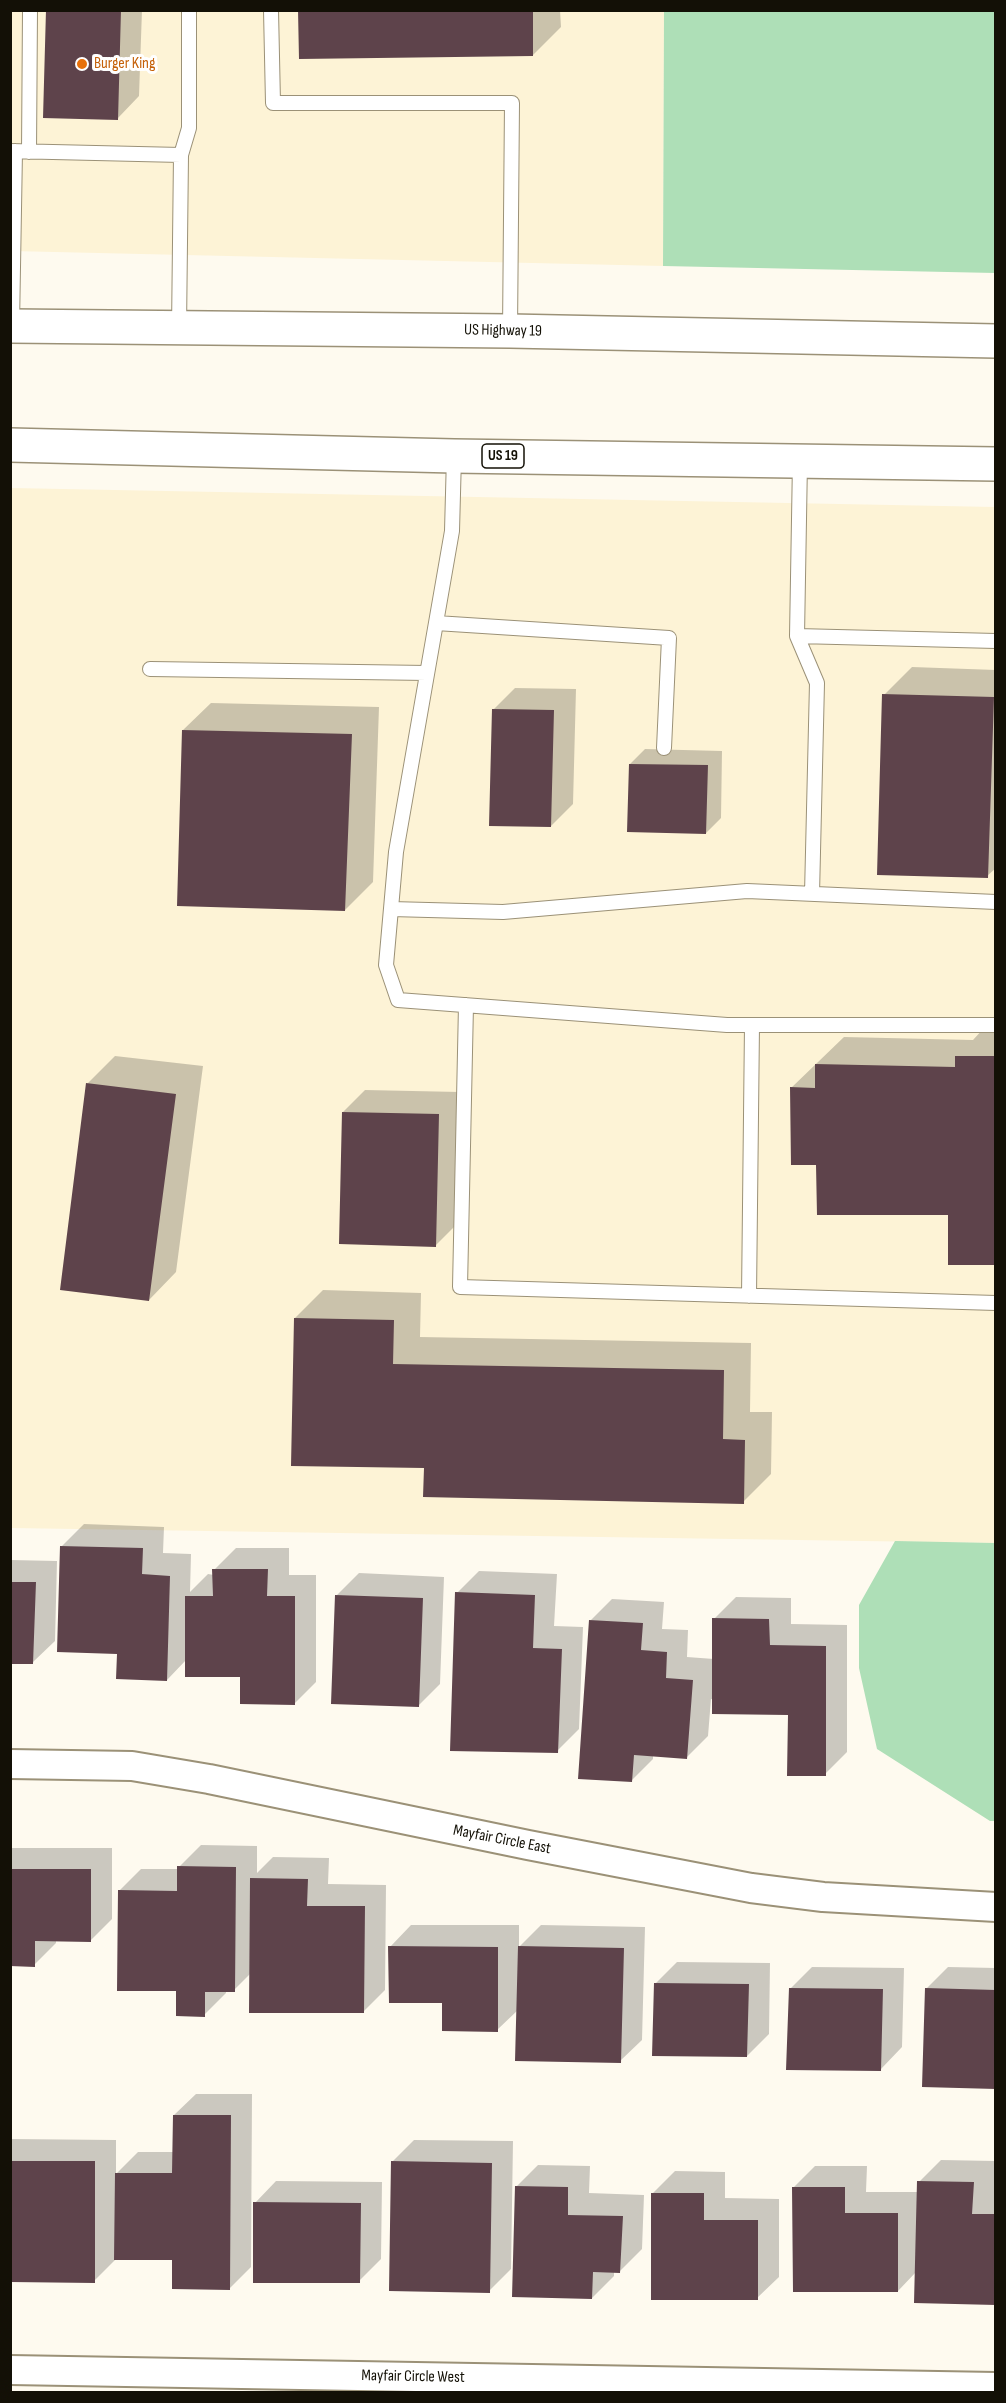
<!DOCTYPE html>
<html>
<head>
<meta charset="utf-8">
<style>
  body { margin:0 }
  #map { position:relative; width:1006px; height:2403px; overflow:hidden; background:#fefaef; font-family:"Sofia Sans Condensed",sans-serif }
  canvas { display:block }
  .frame { position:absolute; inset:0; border:12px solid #131006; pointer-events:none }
</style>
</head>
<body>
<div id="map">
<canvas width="1006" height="2403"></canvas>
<div class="frame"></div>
</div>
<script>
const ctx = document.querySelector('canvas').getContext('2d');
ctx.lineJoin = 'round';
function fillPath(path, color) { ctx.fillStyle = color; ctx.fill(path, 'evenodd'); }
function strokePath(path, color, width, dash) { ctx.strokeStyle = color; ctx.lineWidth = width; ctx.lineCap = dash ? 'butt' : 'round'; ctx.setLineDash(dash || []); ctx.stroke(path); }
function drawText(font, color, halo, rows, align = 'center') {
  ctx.font = font + ' "Sofia Sans Condensed",sans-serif'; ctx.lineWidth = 6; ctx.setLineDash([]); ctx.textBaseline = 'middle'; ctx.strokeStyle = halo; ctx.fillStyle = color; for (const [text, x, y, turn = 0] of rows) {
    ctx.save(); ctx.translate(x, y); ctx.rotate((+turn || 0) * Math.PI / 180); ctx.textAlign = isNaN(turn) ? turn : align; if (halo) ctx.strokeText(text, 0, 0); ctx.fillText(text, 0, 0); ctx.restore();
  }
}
fillPath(new Path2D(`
  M11,11h653l-1,255 -652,-15z
  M11,488l984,19v1036l-984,-15z`), '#fdf3d6');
fillPath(new Path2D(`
  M664,11h331v262l-332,-7z
  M895,1541l100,2v278h-5l-113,-72 -18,-81v-63z`), '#aedfb7');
fillPath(new Path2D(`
  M48,10h94l-3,86 -21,22z
  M300,10h260l1,17 -28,28z
  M912,667l84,3v198l-9,8 -103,-181z
  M515,688l61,1 -3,115 -22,22 -58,-116z
  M211,703l168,4 -6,175 -28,28 -162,-180z
  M645,749l77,2 -1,67 -15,15 -76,-69z
  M984,1028l12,1v234l-47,-50 -131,-49 -27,-76 53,-51 129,3z
  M115,1056l88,10 -27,206 -27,28 -61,-217z
  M365,1090l95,2 -2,131 -22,22 -93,-133z
  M323,1290l98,3 -1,44 331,6 -1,69h22l-1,62 -28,28 -317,-35 -131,-149z
  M84,1524l80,3 -1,26 28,1 -1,38 18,-18 6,1v-5l22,-22h53v27h27v107l-22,22 -52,-28 -56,-16 -19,20 -48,-28 -57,-106z
  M10,1560l47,1 -2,80 -22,21h-23z
  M479,1571l78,3 -3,52 29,1 -4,102 -22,22 -100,-158z
  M359,1573l85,4 -4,107 -22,22 -81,-111z
  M736,1597l55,1v26l56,1v127l-22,22 -36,-61 -78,-14 -3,37 -22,22 -33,-3v4l-22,22 -40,-161 21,-21 52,3 -2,27 26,1 -1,27 27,2v-40z
  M201,1845l56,1v27l16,-16 56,1 -1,26 58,1 -1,105 -22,22 -112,-39 -17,17h-8v3l-22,22 -27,-25 -58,-99 22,-22h38v-2z
  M10,1848h102v71l-22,22 -34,-1v3l-22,22h-24z
  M411,1925h108v22l22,-22 104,2 -3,113 -22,21 -102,-51 -21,20 -53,-28 -54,-55z
  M677,1962l93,1 -1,71 -22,22 -92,-72z
  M812,1967l92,1 -2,79 -21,22 -91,-80z
  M948,1967l48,1v120l-70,-99z
  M196,2094h56l-1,173 -22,22 -55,-30 -57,-1 -23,23h-84v-142l106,1v34l22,-22h36v-37z
  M414,2140l99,1 -2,128 -22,22 -97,-129z
  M941,2160l54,1 -1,31h2v112l-80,-32 -18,19 -105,-103 22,-22h52l-1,26h52l1,-10z
  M538,2165l52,1 -1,27 55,2 -2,54 -22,22h-6v5l-22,22 -76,-111z
  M675,2171l50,1v26l54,1v78l-22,21 -104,-105z
  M276,2181l106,1 -1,77 -22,22 -104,-78z`), '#0003');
fillPath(new Path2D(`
  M46,10h75l-3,110 -75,-2z
  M298,10h235v46l-234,3z
  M882,694l112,3 -6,181 -111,-3z
  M492,709l62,1 -3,117 -62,-1z
  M182,730l170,4 -7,177 -168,-5z
  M629,764l79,1 -2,69 -79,-2z
  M955,1056h41v209h-48v-50h-131l-1,-50h-25l-1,-78 25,1v-24l140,3z
  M86,1083l90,11 -27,207 -89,-11z
  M342,1112l97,2 -3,133 -97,-3z
  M294,1318l100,2 -1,44 331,6 -1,69 22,1 -1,64 -321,-7 1,-29 -133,-2z
  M60,1546l83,2 -1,26 28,2 -3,105 -51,-2 1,-25 -60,-2z
  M212,1569h56l-1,27h28v109l-55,-1v-27h-55v-81h28z
  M10,1582h26l-3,82h-23z
  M455,1592l80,3 -2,53 29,1 -4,104 -108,-2z
  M335,1595l88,3 -4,109 -88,-3z
  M712,1618l57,1 1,26 56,1v130h-39l1,-61 -76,-1z
  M589,1620l54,3 -2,27 26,2 -1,26 27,2 -6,79 -53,-4 -2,27 -54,-3z
  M177,1866l59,1 -1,125h-30v25l-29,-1v-25h-59l1,-101 59,1z
  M10,1869h81v73l-56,-1v26l-25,-1z
  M250,1878l58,1 -1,27h58l-1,107h-115z
  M388,1946l110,1v85l-56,-1v-28h-53z
  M518,1946l106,2 -3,115 -106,-2z
  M654,1983l95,1 -2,73 -95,-1z
  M789,1988l94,1 -2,82 -95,-1z
  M925,1988l71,2v99l-74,-2z
  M173,2115h58l-1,175 -58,-1v-29h-58l1,-87h57z
  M10,2161h85v122l-85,-1z
  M391,2161l101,2 -2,130 -101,-2z
  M917,2181l57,1 -2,32h24v91l-82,-2z
  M515,2186l53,1v28l55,1 -3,57 -27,-1 -1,27 -80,-2z
  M792,2187h53v26h53v79h-105z
  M651,2193h53v27h54v80h-107z
  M253,2202l108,1 -1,80h-107z`), '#5e434b');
const lane = new Path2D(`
  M271,10l2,93h239l-2,228
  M10,151l171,4
  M29,152l1,-142
  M12,325l3,-174
  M179,329l2,-174 8,-27v-118
  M454,456l-2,75 -56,321 -10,113 12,35 329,25h269
  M800,461l-3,175 20,47 -5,211
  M436,623l233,15 -5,110
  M797,636l199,5
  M150,669l277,4
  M391,909l112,3 244,-21 249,11
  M466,1005l-6,282 536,16
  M749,1296l3,-271`);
const street = new Path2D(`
  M10,1764l122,2 77,13 319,66 223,43 72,9 173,10
  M10,2370l986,17`);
const highway = new Path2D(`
  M10,326l500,5 486,10
  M10,445l444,11 542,8`);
strokePath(lane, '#9b9177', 16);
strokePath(street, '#9b9177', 32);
strokePath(highway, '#9b9177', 36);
strokePath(lane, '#fff', 14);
strokePath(street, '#fff', 28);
strokePath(highway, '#fff', 33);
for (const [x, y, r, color] of [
  [82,64,6,"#e8710a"]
]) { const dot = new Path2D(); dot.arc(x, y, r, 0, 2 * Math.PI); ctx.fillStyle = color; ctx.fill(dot); strokePath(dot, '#fff', 2); }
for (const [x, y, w] of [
  [503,456,42]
]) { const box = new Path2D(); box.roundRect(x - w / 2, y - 12, w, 24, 4.5); ctx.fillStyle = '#fff'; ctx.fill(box); strokePath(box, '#131006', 1.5); }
drawText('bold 15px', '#131006', null, [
  ["US 19",503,456]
]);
drawText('16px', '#c56008', '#fff', [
  ["Burger King",94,64]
], 'left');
drawText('16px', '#131006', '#fff', [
  ["US Highway 19",503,331,1],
  ["Mayfair Circle East",502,1840,11],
  ["Mayfair Circle West",413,2377,1]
]);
</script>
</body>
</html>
